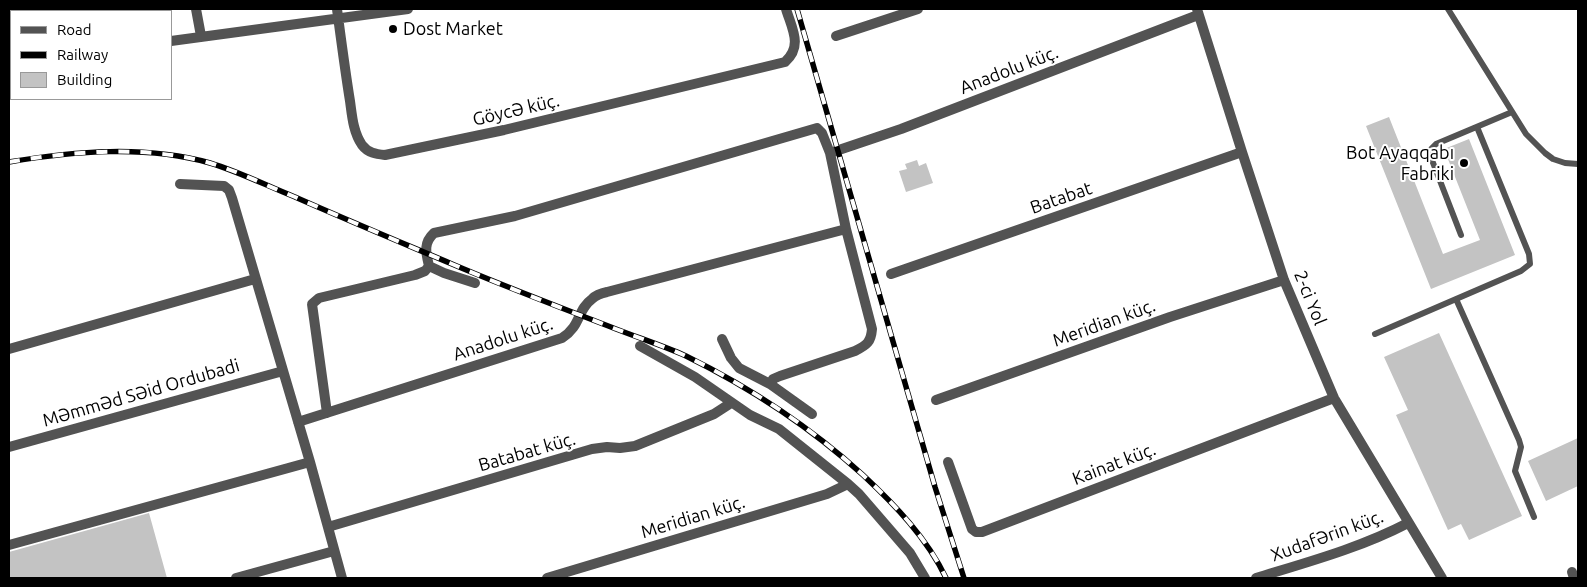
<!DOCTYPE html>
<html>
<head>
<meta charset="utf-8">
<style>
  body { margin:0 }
  #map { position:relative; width:1587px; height:587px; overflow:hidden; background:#fff; font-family:Ubuntu,sans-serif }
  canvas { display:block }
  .frame { position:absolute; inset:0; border:10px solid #000; pointer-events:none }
  .legend { position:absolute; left:10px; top:10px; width:162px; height:90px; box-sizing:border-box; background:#fff; border:1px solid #999; margin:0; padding:6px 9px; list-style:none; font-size:15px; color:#000 }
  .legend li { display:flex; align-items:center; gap:10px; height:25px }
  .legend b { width:25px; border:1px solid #999 }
</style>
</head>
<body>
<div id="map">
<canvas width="1587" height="587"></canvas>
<div class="frame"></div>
<ul class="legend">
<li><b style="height:6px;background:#535353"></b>Road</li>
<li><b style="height:6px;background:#000"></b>Railway</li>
<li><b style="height:14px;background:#c3c3c3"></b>Building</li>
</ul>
</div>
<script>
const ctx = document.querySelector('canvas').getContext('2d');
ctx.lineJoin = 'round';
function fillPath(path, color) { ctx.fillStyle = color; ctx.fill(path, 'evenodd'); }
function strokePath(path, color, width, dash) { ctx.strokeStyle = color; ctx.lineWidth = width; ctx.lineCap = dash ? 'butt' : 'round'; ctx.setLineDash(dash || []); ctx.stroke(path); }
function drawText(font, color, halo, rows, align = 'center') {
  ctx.font = font + ' Ubuntu,sans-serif'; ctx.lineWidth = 4; ctx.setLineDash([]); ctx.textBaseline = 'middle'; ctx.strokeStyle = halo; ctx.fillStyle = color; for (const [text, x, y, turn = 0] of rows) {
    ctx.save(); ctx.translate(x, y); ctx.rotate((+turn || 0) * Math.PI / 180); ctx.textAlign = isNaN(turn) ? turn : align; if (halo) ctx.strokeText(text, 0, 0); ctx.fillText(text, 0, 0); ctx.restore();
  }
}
fillPath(new Path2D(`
  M1389,117l54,137 37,-14 -36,-91 25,-10 46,116 -84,34 -65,-163z
  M917,160l2,6 7,-3 7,20 -27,9 -7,-21 8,-2 -2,-5z
  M1439,333l83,183 -53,24 -8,-16 -13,6 -52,-115 12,-5 -24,-53z
  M1578,438v48l-32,15 -18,-40z
  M149,513l18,65h-158v-26z`), '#c3c3c3');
strokePath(new Path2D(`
  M1448,9l78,125 19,19 8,6 12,4 13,1
  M1461,235l-31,-80 1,-6 5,-5 76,-32
  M1456,299l63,141 2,7 -6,24 19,46
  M1375,334l146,-63 9,-7 -1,-10 -52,-127`), '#535353', 6);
strokePath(new Path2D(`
  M93,9l1,2
  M196,9l5,27
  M337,9c4,30 8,61 13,92 2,14 3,31 12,44 6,8 14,9 23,10l119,-25 281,-68c18,-16 7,-33 1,-53
  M1197,9l45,143 42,128 50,118 108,180
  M836,36l82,-27
  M171,41l237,-32
  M9,64l2,-1
  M830,153l71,-24 297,-114
  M180,184l44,2 5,4 3,8 78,264 32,116
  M429,266c-3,-13 -6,-23 5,-33l81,-17 302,-88 5,5 8,20 16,76 26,100c-1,13 -5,16 -17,22l-75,25 -7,3 -3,5
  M429,266l15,7 31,10
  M891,274l351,-122
  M722,339l9,19 8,10 31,16 42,30
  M640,346l55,31 55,38 29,14 69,55 11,10 51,59 15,25
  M9,349l246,-70
  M936,400l234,-83 114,-37
  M327,413l-15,-109 7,-6 96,-23 10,-4 4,-5
  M298,422l264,-84c19,-12 15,-28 30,-39 4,-4 10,-6 15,-7l239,-63
  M9,447l274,-76
  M948,462l24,67 4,3h6l352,-134
  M328,527l264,-78 15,-2 13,1 15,-2 79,-32 17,-11
  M9,545l301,-83
  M1572,572l2,6
  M236,578l98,-27
  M547,578l280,-84 21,-10
  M1256,578c52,-16 104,-30 152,-55`), '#535353', 10);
const rail = new Path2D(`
  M797,9l138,478 29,91
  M9,162c65,-11 137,-17 201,1 30,9 57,23 85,34 52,23 105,45 157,67 54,23 110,44 164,65 23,9 48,17 70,27 65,32 123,70 177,119 32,30 64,63 83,103`);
strokePath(rail, '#000', 5.5);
strokePath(rail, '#fff', 4, [11]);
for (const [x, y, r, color] of [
  [393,29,5,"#000"],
  [1464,163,5,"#000"]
]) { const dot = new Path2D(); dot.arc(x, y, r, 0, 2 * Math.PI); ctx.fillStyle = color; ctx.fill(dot); strokePath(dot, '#fff', 2); }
drawText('18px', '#000', '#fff', [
  ["Dost Market",403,29],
  ["Bot Ayaqqabı",1454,153,"right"],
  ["Fabriki",1454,174,"right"]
], 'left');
drawText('18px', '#000', '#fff', [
  ["Anadolu küç.",1009,70,-21],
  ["Göycə küç.",516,110,-13],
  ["Batabat",1061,198,-19],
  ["2-ci Yol",1310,298,68],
  ["Meridian küç.",1104,323,-20],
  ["Anadolu küç.",503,339,-18],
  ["Məmməd Səid Ordubadi",141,393,-16],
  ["Batabat küç.",527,452,-16],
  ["Kainat küç.",1114,464,-21],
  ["Meridian küç.",693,517,-17],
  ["Xudafərin küç.",1327,536,-20]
]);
</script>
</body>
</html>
